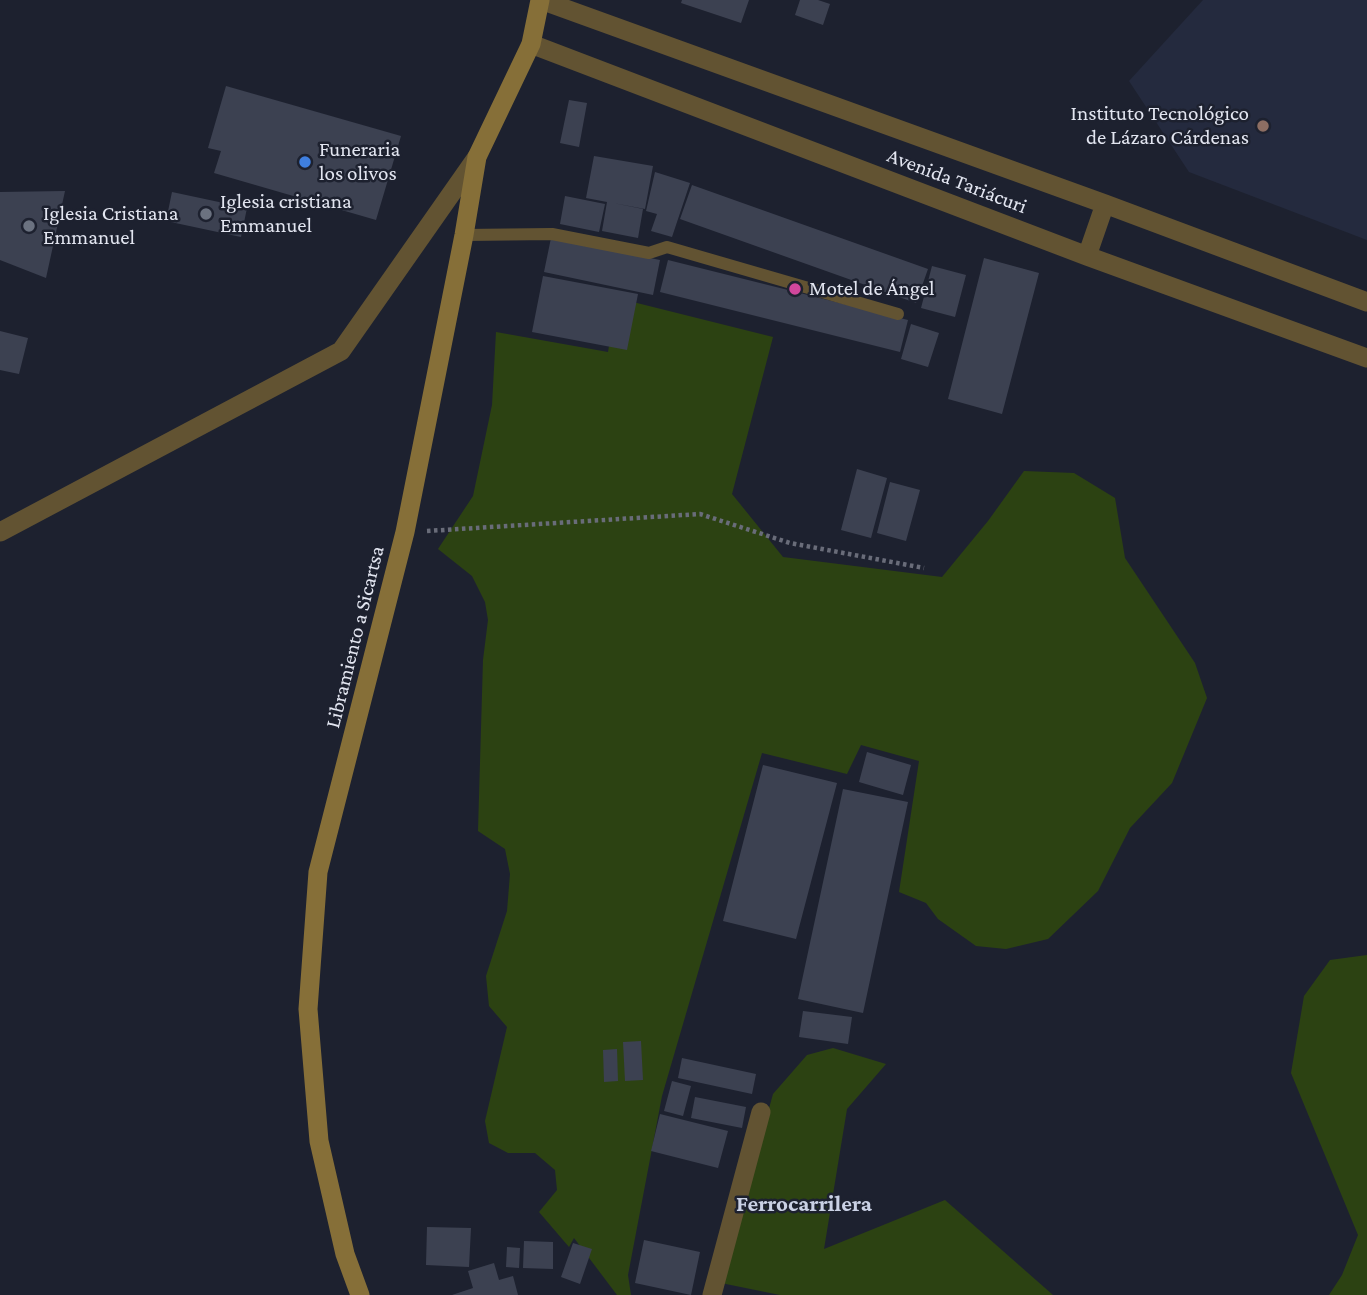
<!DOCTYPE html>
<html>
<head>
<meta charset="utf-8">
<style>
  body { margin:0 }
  canvas { display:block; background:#1d212f }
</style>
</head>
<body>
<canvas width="1367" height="1295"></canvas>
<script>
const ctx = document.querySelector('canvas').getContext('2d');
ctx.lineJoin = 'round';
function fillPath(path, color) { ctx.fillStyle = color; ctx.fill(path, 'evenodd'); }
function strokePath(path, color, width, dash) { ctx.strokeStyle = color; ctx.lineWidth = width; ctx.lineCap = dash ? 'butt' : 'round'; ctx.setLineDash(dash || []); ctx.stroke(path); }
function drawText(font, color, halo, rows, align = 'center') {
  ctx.font = font + ' "Crimson Pro",serif'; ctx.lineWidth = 5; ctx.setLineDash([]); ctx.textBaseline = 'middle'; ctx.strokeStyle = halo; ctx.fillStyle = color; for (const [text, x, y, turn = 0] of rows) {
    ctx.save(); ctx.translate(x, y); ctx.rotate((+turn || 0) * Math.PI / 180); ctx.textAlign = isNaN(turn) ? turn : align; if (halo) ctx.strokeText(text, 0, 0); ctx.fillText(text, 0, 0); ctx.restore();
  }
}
fillPath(new Path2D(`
  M1203,0h164v240l-178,-68 -60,-91z`), '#242a3e');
fillPath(new Path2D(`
  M617,298l156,39 -41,157 51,63 159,20 46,-56 36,-50 50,2 41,25 10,60 70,105 12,35 -35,85 -42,45 -32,63 -50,48 -42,10 -30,-3 -38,-27 -12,-16 -27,-11 20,-131 -58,-16 -14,29 -85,-21 -100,343 -34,179 3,20h-14l-43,-57 -5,9 -30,-35 18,-22 -2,-20 -20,-17h-27l-19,-10 -4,-22 22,-94 -18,-21 -3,-30 21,-65 3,-37 -5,-25 -27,-18 5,-171 5,-40 -3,-18 -13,-26 -34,-27 35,-53 19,-91 4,-73 112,20z
  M1367,955v340h-38l13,-20 16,-40 -67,-162 13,-77 26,-36z
  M833,1048l53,16 -39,45 -23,140 121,-49 108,95h-273l-59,-12 52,-189 34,-39z`), '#2c4212');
fillPath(new Path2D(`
  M682,0h67l-8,23 -60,-20z
  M800,0h18l12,4 -7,21 -28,-10z
  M226,86l175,50 -25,84 -162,-47 7,-22 -13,-3z
  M569,100l18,3 -8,44 -19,-4z
  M594,156l59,10 -8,43 -32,-6 30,6 -5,29 -36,-7 5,-29 -21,-4z
  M655,172l35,11 -18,54 -21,-6 6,-17 -11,-3z
  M692,185l236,84 -12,34 -236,-84z
  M65,191l-19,87 -46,-18v-68z
  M172,192l75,16 -6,29 -75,-16z
  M565,196l40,8 -6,28 -39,-8z
  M551,238l109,22 -7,35 -109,-23z
  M984,258l55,15 -37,141 -54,-15z
  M668,260l240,60 -8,32 -240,-60z
  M932,266l34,9 -11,42 -34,-9z
  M543,276l95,18 -11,56 -95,-18z
  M911,324l28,9 -11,34 -27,-8z
  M0,331l28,7 -9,36 -19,-4z
  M857,469l30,9 -16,60 -30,-8z
  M890,482l30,8 -14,51 -29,-8z
  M867,752l44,13 -8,30 -44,-13z
  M763,765l74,18 -41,156 -73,-18z
  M843,789l65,13 -45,211 -65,-14z
  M803,1011l49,6 -4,27 -49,-7z
  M641,1041l2,39 -18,1 -2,-39z
  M617,1049l1,32 -14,1 -1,-32z
  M682,1058l74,16 -4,20 -74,-16z
  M672,1081l19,5 -8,30 -19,-5z
  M695,1097l51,10 -4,21 -51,-10z
  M660,1114l68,17 -10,37 -67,-17z
  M427,1227l44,1 -2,39 -43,-2z
  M644,1240l56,12 -9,43 -56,-12z
  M524,1241l29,1v27l-30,-1z
  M573,1243l19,6 -12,35 -19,-7z
  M507,1247l13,1 -1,20 -13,-1z
  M494,1263l5,17 14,-4 5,19h-66l21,-7 -5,-17z`), '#3c4151');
strokePath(new Path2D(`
  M427,531l273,-17 90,29 134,25`), '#696c79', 4.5, [3.5, 3.5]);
strokePath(new Path2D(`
  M464,235l88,-1 97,19 18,-6 231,67`), '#625332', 12);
strokePath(new Path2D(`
  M0,532l341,-181 136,-194
  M712,1295l49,-183`), '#625332', 19);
strokePath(new Path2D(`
  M541,0l564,204 262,98
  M531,44l556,212 280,102
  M1087,256l18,-52`), '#625332', 19);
strokePath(new Path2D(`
  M360,1295l-15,-41 -26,-113 -11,-132 10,-137 87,-340 59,-297 13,-78 54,-113 9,-44`), '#866f38', 19);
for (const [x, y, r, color] of [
  [1263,126,7,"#8d6e63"],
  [305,162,7,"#3f7fe0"],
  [206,214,7,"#6b7280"],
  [29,226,7,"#6b7280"],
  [795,289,7,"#d1479c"]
]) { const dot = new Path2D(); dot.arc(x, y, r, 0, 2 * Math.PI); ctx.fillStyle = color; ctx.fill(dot); strokePath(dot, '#1d212f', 2.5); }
drawText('21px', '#e2e5f0', '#1d212f', [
  ["Instituto Tecnológico",1249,114,"right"],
  ["de Lázaro Cárdenas",1249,138,"right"],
  ["Funeraria",319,150],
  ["los olivos",319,174],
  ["Iglesia cristiana",220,202],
  ["Emmanuel",220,226],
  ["Iglesia Cristiana",43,214],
  ["Emmanuel",43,238],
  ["Motel de Ángel",809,289]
], 'left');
drawText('21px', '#e2e5f0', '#1d212f', [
  ["Avenida Tariácuri",957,181,21],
  ["Libramiento a Sicartsa",355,637,-76]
]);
drawText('bold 23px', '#cad1e5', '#1d212f', [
  ["Ferrocarrilera",804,1204]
]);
</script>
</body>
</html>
